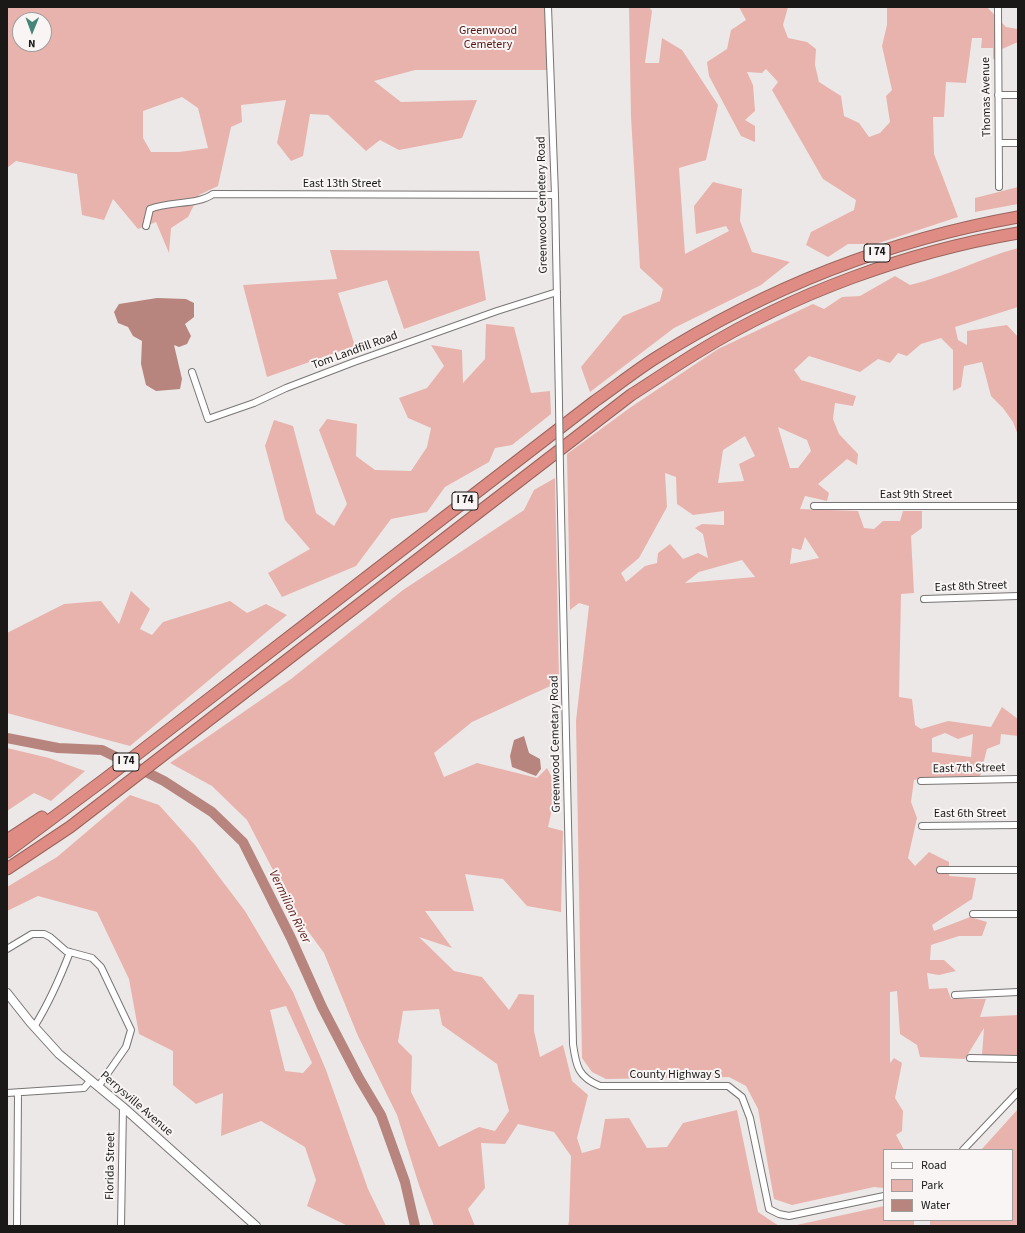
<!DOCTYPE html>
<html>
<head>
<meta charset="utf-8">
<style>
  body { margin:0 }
  #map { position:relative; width:1025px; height:1233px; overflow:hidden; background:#ece8e7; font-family:"Source Sans 3",sans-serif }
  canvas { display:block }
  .frame { position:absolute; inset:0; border:8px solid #1a1918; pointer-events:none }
  .legend { position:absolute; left:883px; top:1149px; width:130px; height:72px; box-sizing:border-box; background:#f9f5f5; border:1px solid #a09d9d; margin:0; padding:5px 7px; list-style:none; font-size:12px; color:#1a1918 }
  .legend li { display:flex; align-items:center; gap:8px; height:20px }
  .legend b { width:20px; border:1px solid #a09d9d }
  .north { position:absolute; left:12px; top:12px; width:40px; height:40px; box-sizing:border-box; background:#f9f5f5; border:1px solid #a09d9d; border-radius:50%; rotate:181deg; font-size:11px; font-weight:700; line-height:16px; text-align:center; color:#1a1918 }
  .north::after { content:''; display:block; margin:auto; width:14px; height:18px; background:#448677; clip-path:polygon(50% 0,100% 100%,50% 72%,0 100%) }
</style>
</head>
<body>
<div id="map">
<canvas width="1025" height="1233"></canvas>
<div class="frame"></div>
<ul class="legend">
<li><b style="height:5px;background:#fff"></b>Road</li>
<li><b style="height:11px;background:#e8b3ac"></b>Park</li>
<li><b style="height:11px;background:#b8847e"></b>Water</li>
</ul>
<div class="north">N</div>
</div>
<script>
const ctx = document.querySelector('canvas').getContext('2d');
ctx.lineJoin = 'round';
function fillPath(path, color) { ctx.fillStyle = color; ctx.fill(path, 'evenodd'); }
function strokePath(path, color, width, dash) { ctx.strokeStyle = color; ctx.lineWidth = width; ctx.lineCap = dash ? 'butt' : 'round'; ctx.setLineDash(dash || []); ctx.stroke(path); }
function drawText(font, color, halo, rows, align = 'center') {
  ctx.font = font + ' "Source Sans 3",sans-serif'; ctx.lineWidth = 4; ctx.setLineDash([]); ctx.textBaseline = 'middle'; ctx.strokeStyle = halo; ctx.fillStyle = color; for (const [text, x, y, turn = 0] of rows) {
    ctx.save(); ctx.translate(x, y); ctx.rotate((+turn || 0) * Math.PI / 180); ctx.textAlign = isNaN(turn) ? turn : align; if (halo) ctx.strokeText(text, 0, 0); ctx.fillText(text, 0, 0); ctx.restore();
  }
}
fillPath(new Path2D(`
  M7,7h538l3,63h-133l-41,11 27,21 76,-2 -15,38 -63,12 -19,-10 -14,11 -38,-36 -18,-1 -7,42 -12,5 -14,-18 9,-43 -45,5 1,17 -11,5 -13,59 -19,9 -11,22 -17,11 -2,25 -13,-31 -18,7 -25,-30 -9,21 -22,-5 -5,-41 -61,-13 -9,7zM20,20h24v24h-24zM182,97l16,11 10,40 -29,4h-28l-8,-14v-27z
  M629,7h20l3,4 -7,52h14l3,-25 20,12 36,55 -12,55 -27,8 6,86 44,-23 -3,-5 -30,8 -2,-28 19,-24 29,7 -2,32 12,31 38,10 -29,23 -87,43 -84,64 -9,-25 42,-51 37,-15 3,-12 -23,-21 -9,-151z
  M739,7h49l-5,18 5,13 19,4 9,7 -1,16 4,17 22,14 3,20 15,7 10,14 11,-4 10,-11 -4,-26 6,-6 -10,-44 5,-21v-18h100l19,20 12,2v13l-16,7v8l-9,2v-11h-12l1,-10h-10l-6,45 -20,-1 -2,35h-11l1,37 24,63 -82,27h-28l-20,13 -22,-12 5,-13 43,-22 2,-10 -33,-21 -51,-89 6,-8 -12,-13 -4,4 -15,-1 6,13 2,26 -10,9 10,6v16l-14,-6 -32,-60 -2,-14 20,-13 4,-19 15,-10z
  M1018,187v17l-43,8v-14z
  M1018,248v59l-63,20 3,13 9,5v-14l40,-6 11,12v98l-5,-13 -10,-14 -12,-12 -9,-34 -18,4 -3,21 -8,4v-41l-12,-12 -20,6 -14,12 -9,-3 -8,10 -12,-4 -18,13 -51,-16 -15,14 7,10 55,16 -3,10 -18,-3 -2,16 6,15 19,20 -1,11 -10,-6 -29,25 11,9 -2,8 -22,-5 -5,13 58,2 6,17 10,1 9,-8h17l3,-10h19v17l-11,8 3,57 -13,1 -2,103 13,2 3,26 6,4 27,-8 43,6 11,-20 16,12v17l-17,-2 -1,10 -13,5 -7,27 -50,1 -16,3 -3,22 6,16 -9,40 7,8 14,-14 20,10v14l27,2 -4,21 -40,26 2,6 36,-14 17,5 -5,14h-23l-28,9 -1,15h14l12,11 -17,4 -12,-2 2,16 18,-1 4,11h35l-6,18 38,-2v40h-36l2,-27 -19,31 -45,-2 -3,-12 -17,-11 -3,-43 -7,1v71l4,-5 8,5 -7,35 8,13 -1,20 -6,4 8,15h-20v38l-10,-1 -82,18 -18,-6 -16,-90 -12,-23 -17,-9 -123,2 -14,-7 -10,-14 -6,-337 13,-115 -10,-3 -9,7 -3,-156 64,-47 87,-58 95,-45 11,5 18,-12 18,-1 35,-20 15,9c38,-9 71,-27 108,-37zM778,427l29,13 4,11 -13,17h-8zM745,436l10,20 -16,8 5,17 -26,2 5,-33zM665,473l11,4 1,27 16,11 31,-4v14l-22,-1 -7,4 8,6 5,24 -10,-5 -15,6 -13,-15 -12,9 -1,10 -12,3 -19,16 -5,-9 18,-15 28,-51zM805,537l14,21 -29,6 2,-16 9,2zM742,560l13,17 -70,6 14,-11zM945,733l13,6 15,-5 -2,23 -39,-5v-14z
  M330,250l149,1 7,49 -82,29 -17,-49 -49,13 17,53 -88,31 -24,-92 94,-6z
  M486,324l28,3 17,66 19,-2 1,23 -39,31 -17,3 -6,14 -44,25 -18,25 -36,7 -35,47 -74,31 -14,-24 42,-24 -25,-29 -20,-74 9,-26 19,6 23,87 18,13 13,-22 -28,-74 8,-11 30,5 -1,32 19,14 36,1 16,-24 4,-19 -23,-10 -9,-20 28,-10 17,-22 -13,-21 31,5 1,33 22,-24z
  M555,478l4,204 -87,40 -38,31 10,24 33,-14 60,15 10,-10 10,19 -9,40 15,4 -2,81 -34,-6 -24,-27 -38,-5 9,37h-49l27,37 -33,-11 35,34 28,6 27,33 10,-16 15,1v36l6,26 23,-12 9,36 16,14 -11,43 5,15 18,-5 5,-29 24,-1 18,30 20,-1 16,-24 54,-13 21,102 21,14h-211l1,-5 2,-65 -17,-24 -36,-8 -13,20 -24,-1 4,45 -17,21 7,17h-41l-15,-41 -22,-70 -39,-79 -34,-83 -27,-37 -50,-96 -35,-34 -42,-23 121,-84 112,-89 121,-80 10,-20zM439,1009l3,16 55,39 12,47 -14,20 -16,-4 -40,20 -28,-55 1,-36 -14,-14 5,-31z
  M131,591l19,18 -10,20 12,6 11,-13 67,-21 17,12 19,-9 21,11 -157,131 -123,-33v-80l57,-29 37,-3 18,23z
  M7,748l42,10 36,13 -34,30 -17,-8 -27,18z
  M130,795l29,10 36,40 50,66 48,81 33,78 42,119 18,37h-38l-41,-20 9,-26 -11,-33 -44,-26 -40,15 2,-43 -27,11 -23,-19v-34l-34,-17 -10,-55 -32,-67 -59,-16 -31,15v-24l50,-30zM286,1006l26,57 -9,10 -18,-2 -15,-61z
  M1018,1109v117h-88v-6h82v-70h-31z
  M884,1206v14h30v6h-122z`), '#e8b3ac');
fillPath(new Path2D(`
  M157,298l29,1 8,4v14l-9,7 6,12 -4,8 -8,3 -5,-2 8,34 -2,10 -24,2 -10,-6 -5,-21 1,-23 -9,-5 -5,-9 -10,-4 -4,-11 5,-8z
  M524,736l5,17 11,6 1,10 -5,7 -24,-9 -2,-11 4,-16z`), '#b8847e');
strokePath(new Path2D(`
  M7,738l51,10 44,2 62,31 48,31 31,30 48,96 31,69 37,71 22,37 24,67 10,44`), '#b8847e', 10);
const street = new Path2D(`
  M548,7l7,188 4,208
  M998,7l1,180
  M998,95h20
  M999,143h19
  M146,226l4,-17c20,-8 48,-4 63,-15l342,1
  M192,372l16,47 46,-16 32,-15 68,-26 143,-51 60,-19
  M560,469l13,575c3,22 5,33 27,42h128l14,11 8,21 19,91 10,5 10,2 95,-20
  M814,506h204
  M924,599l94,-3
  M921,781l97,-2
  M922,826l96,-1
  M940,870h78
  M973,914h45
  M7,949l25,-15h12l6,3 16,14 26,7 9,9 30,63 -5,17 -28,40
  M955,995l63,-3
  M34,1027c15,-24 26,-49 36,-75
  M970,1058l48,1
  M7,1093l77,-5 6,-7
  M963,1150l55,-58
  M17,1226l1,-133
  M121,1226l2,-119`);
const secondary = new Path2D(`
  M7,993l23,29 29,32 64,53 133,119`);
const highway = new Path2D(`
  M7,840l35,-23
  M7,852l98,-73 490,-378c20,-14 39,-29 59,-42 111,-70 235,-119 364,-142
  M7,869l63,-42 561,-432c22,-14 44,-29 67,-43 96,-59 209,-100 320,-119`);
strokePath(street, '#787574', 8);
strokePath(secondary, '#787574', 10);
strokePath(highway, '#9a645e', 13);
strokePath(street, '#fff', 6);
strokePath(secondary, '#fff', 8);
strokePath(highway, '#df8d84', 11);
const streetBridge = new Path2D(`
  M559,403l1,66`);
strokePath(streetBridge, '#787574', 8, []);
strokePath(streetBridge, '#fff', 6);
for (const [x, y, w] of [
  [877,253,26],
  [465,501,26],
  [126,762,26]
]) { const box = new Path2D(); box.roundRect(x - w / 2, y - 9, w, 18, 3); ctx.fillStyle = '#f9f5f5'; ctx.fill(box); strokePath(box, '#1a1918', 1); }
drawText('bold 11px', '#1a1918', null, [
  ["I 74",877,253],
  ["I 74",465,501],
  ["I 74",126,762]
]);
drawText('12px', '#551613', '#f9f5f5', [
  ["Greenwood",488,31],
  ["Cemetery",488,45]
]);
drawText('12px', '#1a1918', '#f9f5f5', [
  ["Thomas Avenue",987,97,-91],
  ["East 13th Street",342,184],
  ["Greenwood Cemetery Road",543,205,-91],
  ["Tom Landfill Road",355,351,-20],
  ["East 9th Street",916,495],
  ["East 8th Street",971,587,-2],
  ["Greenwood Cemetary Road",556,744,-91],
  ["East 7th Street",969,769,-1],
  ["East 6th Street",970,814],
  ["County Highway S",675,1075],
  ["Perrysville Avenue",136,1104,41],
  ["Florida Street",111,1166,-89]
]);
drawText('italic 13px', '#61201d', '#f9f5f5', [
  ["Vermilion River",289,907,64]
]);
</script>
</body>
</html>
